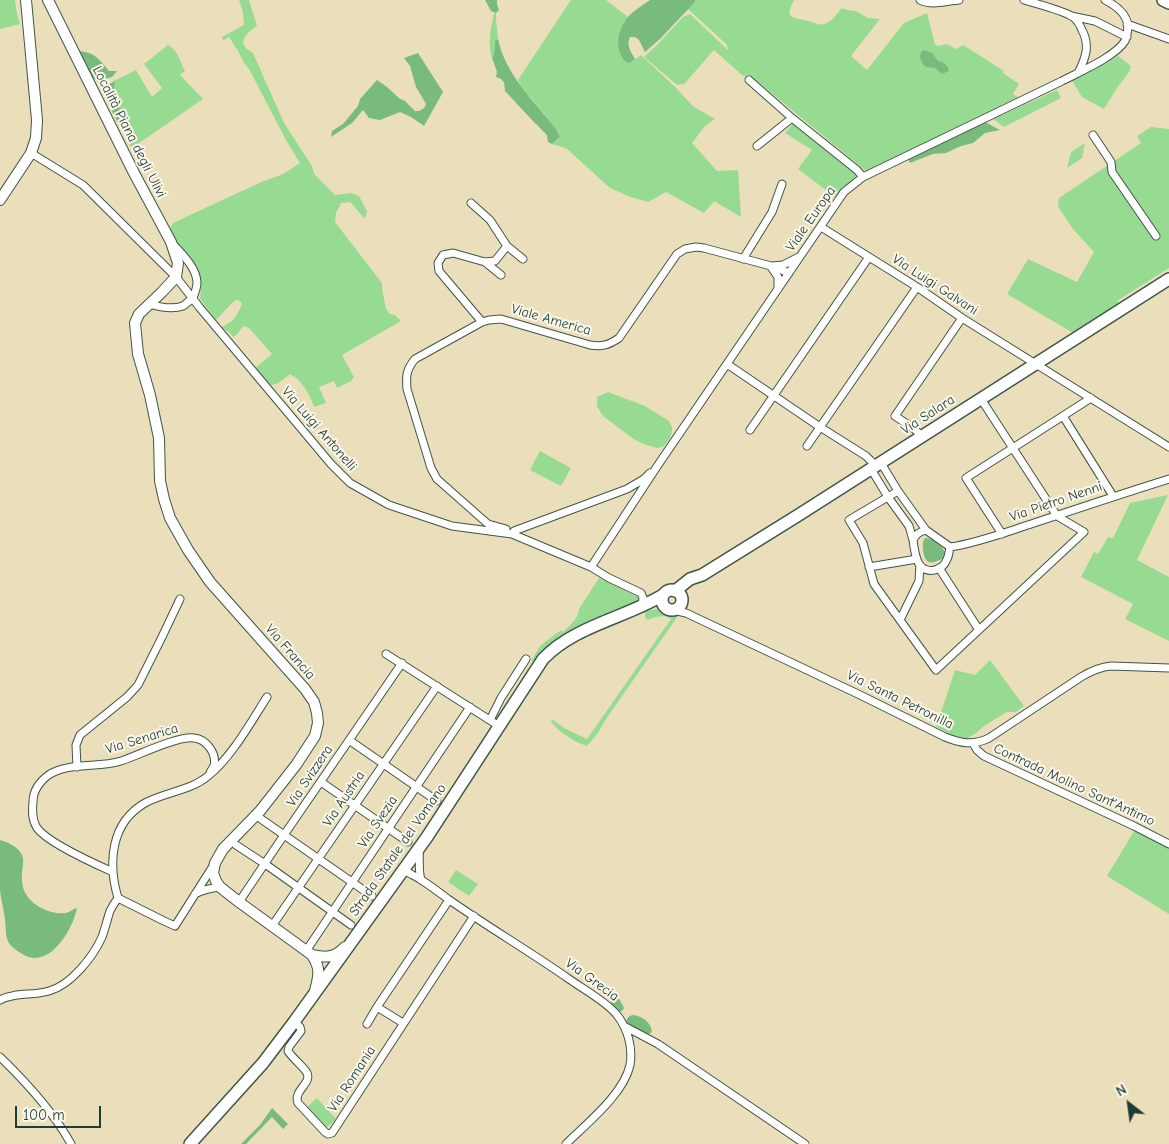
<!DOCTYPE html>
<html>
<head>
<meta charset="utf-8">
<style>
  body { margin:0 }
  #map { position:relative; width:1169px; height:1144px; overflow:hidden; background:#ebdfbb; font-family:"Comic Neue",sans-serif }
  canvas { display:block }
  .north { position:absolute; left:1104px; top:1079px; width:50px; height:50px; -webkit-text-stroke:4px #fbf7ec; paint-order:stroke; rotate:330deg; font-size:14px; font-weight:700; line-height:20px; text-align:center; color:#1f3d34 }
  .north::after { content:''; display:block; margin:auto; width:18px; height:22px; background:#1f3d34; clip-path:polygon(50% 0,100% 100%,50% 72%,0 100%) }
  .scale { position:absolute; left:15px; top:1106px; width:86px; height:22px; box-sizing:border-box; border:2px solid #1f3d34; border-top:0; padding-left:6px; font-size:15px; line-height:18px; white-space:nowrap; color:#1f3d34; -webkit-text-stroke:4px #fbf7ec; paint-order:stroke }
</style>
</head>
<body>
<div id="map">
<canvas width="1169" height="1144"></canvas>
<div class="north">N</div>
<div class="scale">100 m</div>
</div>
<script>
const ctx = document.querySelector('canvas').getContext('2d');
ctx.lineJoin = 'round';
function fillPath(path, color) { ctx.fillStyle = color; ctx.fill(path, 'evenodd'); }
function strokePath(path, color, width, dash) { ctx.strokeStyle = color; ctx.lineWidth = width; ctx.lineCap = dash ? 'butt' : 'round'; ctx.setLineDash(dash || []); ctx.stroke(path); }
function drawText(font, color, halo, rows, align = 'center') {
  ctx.font = font + ' "Comic Neue",sans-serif'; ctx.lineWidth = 4; ctx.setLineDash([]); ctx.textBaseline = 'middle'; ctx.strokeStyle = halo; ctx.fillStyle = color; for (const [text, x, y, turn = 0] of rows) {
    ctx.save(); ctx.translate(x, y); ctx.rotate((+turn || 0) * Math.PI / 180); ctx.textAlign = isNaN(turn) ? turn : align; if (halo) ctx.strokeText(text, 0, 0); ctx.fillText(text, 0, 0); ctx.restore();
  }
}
fillPath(new Path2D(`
  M0,0h15l2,14 3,10 -20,5z
  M239,0h10l8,26c-11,8 -22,17 -4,27l31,70 28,43 2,8 21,21 16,-2 8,3 8,15 -2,8 -15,-17 -9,1 -5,10 -1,9 47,61v6l4,20 4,5 5,1 6,6 -59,34 12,22 -3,4 -14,7 -3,-7 -15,6 7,16 -12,4c-4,-12 -12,-27 -24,-33l-11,9 -11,3 -14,-17 18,-15 -23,-26 -5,-2c-4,3 -6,9 -11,11l-4,-5 -7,-4c3,-4 8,-5 11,-8 4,-5 7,-11 9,-16l-2,-3 -4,-1 -5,4 -15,16 -16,-21 1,-16 -7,-18 -22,-30 -2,-7 3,-5 86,-40 24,-9 17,-11 -13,-21 -38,-73 -6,-8 -5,-10 -9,-14 -6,4 -1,-4 22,-12 -1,-12z
  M571,0h35l22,17 -8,14 10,32 11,-8 34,32 19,20 21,12 -10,7 -13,17 25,28 21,-1 3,47 -27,-16 -10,12 -38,-21 -18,10 -20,-6 -18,-8 -44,-40 -14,-4 8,-7 -4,-8 -35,-43 -3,-6z
  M695,0h99c-10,20 -2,17 15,21 5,1 10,5 15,3 8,-2 13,-11 18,-16l5,2 9,1 12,7 12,1 -29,37 16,14 37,-47 23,-10 8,32 4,1 7,-2 11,5 6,-4 41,26 -1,2 16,11 -6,10 5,3 -152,74 -107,-88 -17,-8 -28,-25 -30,34 -7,1 -33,-28 13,-12 26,-28 7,-3 39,37 -3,-7 -38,-35 7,-7z
  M494,13h2v6l2,20 -3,2 -1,13 -2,4c-5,-13 -1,-31 2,-45z
  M168,45c10,5 12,17 17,26l-5,4 23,24 -71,49 -5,-7 1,-21 -11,-13 -2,-4 -1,-15 2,-8 20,-10 16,27 10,-9 -18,-24z
  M1118,56l13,10 -2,6 -12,16 -13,21 -22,-12 -11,-18 30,-17 4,2z
  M1057,90l4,8 -57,29 -11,-8z
  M794,122l61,50 1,5 -21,20 -37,-28 14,-19 -27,-17z
  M1151,127l18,2v139l-52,33 4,3 -46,30 -68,-40 21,-35 49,23 17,-30 -21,-23 -15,-22 1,-9 82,-55 -4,-7z
  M1085,143l-3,15 -15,10 4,-16z
  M608,392l37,14 24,15 3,6v5l-2,6 -5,7 -3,2 -5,1 -13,-4 -9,-4 -32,-24 -6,-10v-9z
  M540,451l31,17 -10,18 -31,-16z
  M1168,495l-31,65 32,17v64l-44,-22 8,-15 -52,-27 13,-25 4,2 10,-17 5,1 17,-35z
  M599,578l41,20 1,2 -103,57 -3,4h-4l10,-16 20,-15 2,2c6,-6 16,-14 16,-23z
  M659,609l19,7 -72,103 -8,14 -11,13c-13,-4 -28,-14 -36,-24l1,-3 12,9 23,11 84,-120c-8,-5 -15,-2 -23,1l-2,-1 -2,-8z
  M990,660l34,46 -8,6h-9l-23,14 -9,8 -9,5 -14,-4 -16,-8 19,-57 20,5z
  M1136,828l33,17v69l-62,-38z
  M456,870l22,14 -9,12 -21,-14z
  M317,1098l19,21 -11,10 -19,-21z`), '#97db93');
fillPath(new Path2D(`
  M485,0h12v4l2,6 -3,3 -5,-2z
  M650,0h45v2l-35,37 -15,13 -6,-12 -4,-3h-5c-4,8 1,15 5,22l-5,4 -4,-1c-12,-12 -9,-32 2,-45 5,-6 15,-12 22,-17z
  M498,39c7,35 37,63 58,90l4,8 -8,7 -4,-2 -1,-7 -16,-16 -26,-28 -1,-9 -3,-3 -5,-2 1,-5 -5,-14 2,-4 1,-13z
  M924,50l8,3 6,8c6,1 10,4 11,10l-7,3 -7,-6 -9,-1c-5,-4 -7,-9 -5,-15z
  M78,51c17,1 21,8 31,20h8l-5,6 -15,4 -3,-2z
  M418,53l25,39 -19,34 -13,-9 -11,-5 -20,8 -11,-2 -6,-8 -11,13 -21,14 1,-6 11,-7 15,-18 2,-7 17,-19 10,7 12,11 6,3 10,10h4l2,-1 3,-2 2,-4 -10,-17 -6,-21 -6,-8z
  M116,80c-3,8 -3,18 1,26 3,5 8,9 11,14l-6,7h-2l-18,-36 3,-4z
  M985,122l15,8 -15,3 -12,10 -12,3 -15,7 -13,1 -23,9 -2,-4z
  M925,538c8,0 16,7 20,14l-2,6c-11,7 -18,7 -20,-8 0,-5 -1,-8 2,-12z
  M0,840c8,2 18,7 22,15 3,7 -1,16 0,24 0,4 1,11 4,15 7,13 27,21 40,19 4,-1 7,-4 11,-5 -4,21 -27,61 -53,47 -5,-3 -12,-7 -15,-12 -4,-6 -3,-16 -4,-23 -1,-10 -4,-20 -5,-30 0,-17 0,-34 0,-50z
  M615,998l4,1 3,5 2,4 -2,3 -3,1 -9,-8 2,-4z
  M633,1015c9,1 18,7 19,17l-4,3 -18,-7 -4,-5c1,-5 2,-7 7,-8z
  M272,1108l16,16 -5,5 -11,-12 -26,27h-5l19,-19z`), '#79bb7d');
const street = new Path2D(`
  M920,0c12,6 26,1 39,0
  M1024,0c13,4 38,10 49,17 4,3 7,8 9,13 8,15 4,27 -3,41
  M1071,16l24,5 32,16
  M1127,24l42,15
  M749,80l43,38
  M1093,135l18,27 1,10 44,64
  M757,146l35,-28 65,52 6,7
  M31,153l52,32 93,92 24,31 131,156 19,19 39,22 63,21 60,8 79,33 18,11 32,15 2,5 -1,8
  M471,203l19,17 17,26 -12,15 -10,1 -32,-9 -10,2 -5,8 1,8 43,51
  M821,227l96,60 45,31 207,129
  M507,246l16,13
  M743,259l29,-47 10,-28
  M485,262l16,13
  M772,266l11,-1 16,-8
  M771,267l7,10v12
  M149,304c10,3 23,6 34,2 3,-2 7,-6 10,-8 2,-5 4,-11 4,-16 -1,-15 -15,-28 -24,-38
  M727,364l93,63 46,29 10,10
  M1063,416l50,80
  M750,430l119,-173
  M922,436l-9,-8 -18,-12 67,-98
  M807,446l110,-159
  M881,463l17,28 28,39
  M871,469l17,28 21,29 4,14
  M898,491l-49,29 14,23 11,41 62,86 148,-138 -27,-16 -76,-117
  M506,529l-18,-5 -51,-45 -6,-11 -24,-79c-1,-13 -1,-19 8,-30l67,-37 7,-2 12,-1 89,26c12,2 19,0 29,-7l58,-84 8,-5 11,-2 8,1 67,18 18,7
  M926,530l24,17c-1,4 -1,9 -3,12 -4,12 -21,16 -28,5 -4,-7 -5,-16 -6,-24 3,-6 6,-8 13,-10z
  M512,534l2,-3 113,-42 17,-10 6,-6
  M1002,534l-36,-56 125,-80
  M950,547c28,-4 56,-15 84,-24 45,-15 90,-30 135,-44
  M591,567l67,-102 186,-273 19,-15 199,-96c17,-9 53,-24 63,-40 2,-5 3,-11 3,-16 -2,-12 -13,-20 -23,-25
  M869,567l48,-8
  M939,568l40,62
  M673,610l13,3 172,81 87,43c15,6 28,9 44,1l92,-61c10,-6 19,-10 30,-11l58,2
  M900,620l19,-39 1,-16
  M386,654l113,72
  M490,720l11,-22 25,-39
  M349,740l88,61
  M973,743l4,7 7,6 150,70 35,18
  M77,767l-1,-22 4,-10 47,-38 11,-12 23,-46 19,-40
  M321,782l87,60
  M261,819l111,77
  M236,845l29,19
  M419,848c1,11 -1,21 2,32
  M268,866l83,59
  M404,870c6,4 13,7 19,11 9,6 17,12 25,18 40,28 81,52 121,80 14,10 38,23 48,36 11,14 16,33 13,50 -6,29 -44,59 -64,79
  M113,872c-18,-8 -65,-29 -76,-44 -5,-8 -5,-16 -4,-26 0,-11 7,-21 17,-28 21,-12 49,-6 71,-13 18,-6 56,-25 73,-23 12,1 23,15 20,28 -1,2 -3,4 -4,7
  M195,894c9,-5 16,-6 25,-7
  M118,898l46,23 11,5 38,-60
  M239,902l45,-67 118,-172
  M272,926l165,-240
  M306,951l164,-244
  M0,1000c15,-8 32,-4 49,-9 22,-6 44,-34 53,-54 3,-8 5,-17 8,-26 2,-4 5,-9 8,-13 -10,-34 -8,-75 27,-95 20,-11 45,-12 63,-27 23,-18 43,-54 59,-79
  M294,1022l6,5 1,4 -12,16 -1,4c5,8 16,16 19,22 5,11 -14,17 -9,30l27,29 3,2 4,-1 142,-217
  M403,1023l-26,-16 72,-107
  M367,1024l10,-17
  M624,1026l34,18 147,100
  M0,1057c27,26 53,54 71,87`);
const secondary = new Path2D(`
  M48,0l86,173 37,69 7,21 -2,14 -14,15 -23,22 -4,9 3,31 12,41 9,43 1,43 4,18 6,19 18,32 22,32 95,107 9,13 3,11 1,10 -3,13 -19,29 -36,46 -37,38 -8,14 -2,10 3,8 4,6 19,15 73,53c9,14 7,20 3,36
  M0,200l31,-47 5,-15 1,-18 -11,-120
  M312,955c15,3 22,3 33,-8`);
const primary = new Path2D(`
  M1163,0l6,3
  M662 600a10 10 0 1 1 20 0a10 10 0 1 1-20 0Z
  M675,591l15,-12 12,-4 95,-59 372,-237
  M190,1144l73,-81 31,-41 133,-185 116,-178c31,-33 82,-41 120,-64`);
strokePath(street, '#3e5548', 9);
strokePath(secondary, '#3e5548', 12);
strokePath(primary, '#3e5548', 14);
strokePath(street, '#fff', 7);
strokePath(secondary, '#fff', 10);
strokePath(primary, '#fff', 11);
drawText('14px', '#1f3d34', '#fbf7ec', [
  ["Località Piana degli Ulivi",129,132,63],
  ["Viale Europa",811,219,-55],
  ["Via Luigi Galvani",935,285,33],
  ["Viale America",551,320,16],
  ["Via Salara",928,415,-33],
  ["Via Luigi Antonelli",319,429,49],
  ["Via Pietro Nenni",1056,502,-19],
  ["Via Francia",290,652,49],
  ["Via Santa Petronilla",900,700,26],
  ["Via Senarica",142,739,-17],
  ["Via Svizzera",310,776,-56],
  ["Contrada Molino Sant'Antimo",1074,785,25],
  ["Via Austria",344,799,-56],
  ["Via Svezia",378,822,-56],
  ["Strada Statale del Vomano",398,850,-55],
  ["Via Grecia",592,980,36],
  ["Via Romania",352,1079,-57]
]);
</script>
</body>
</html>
